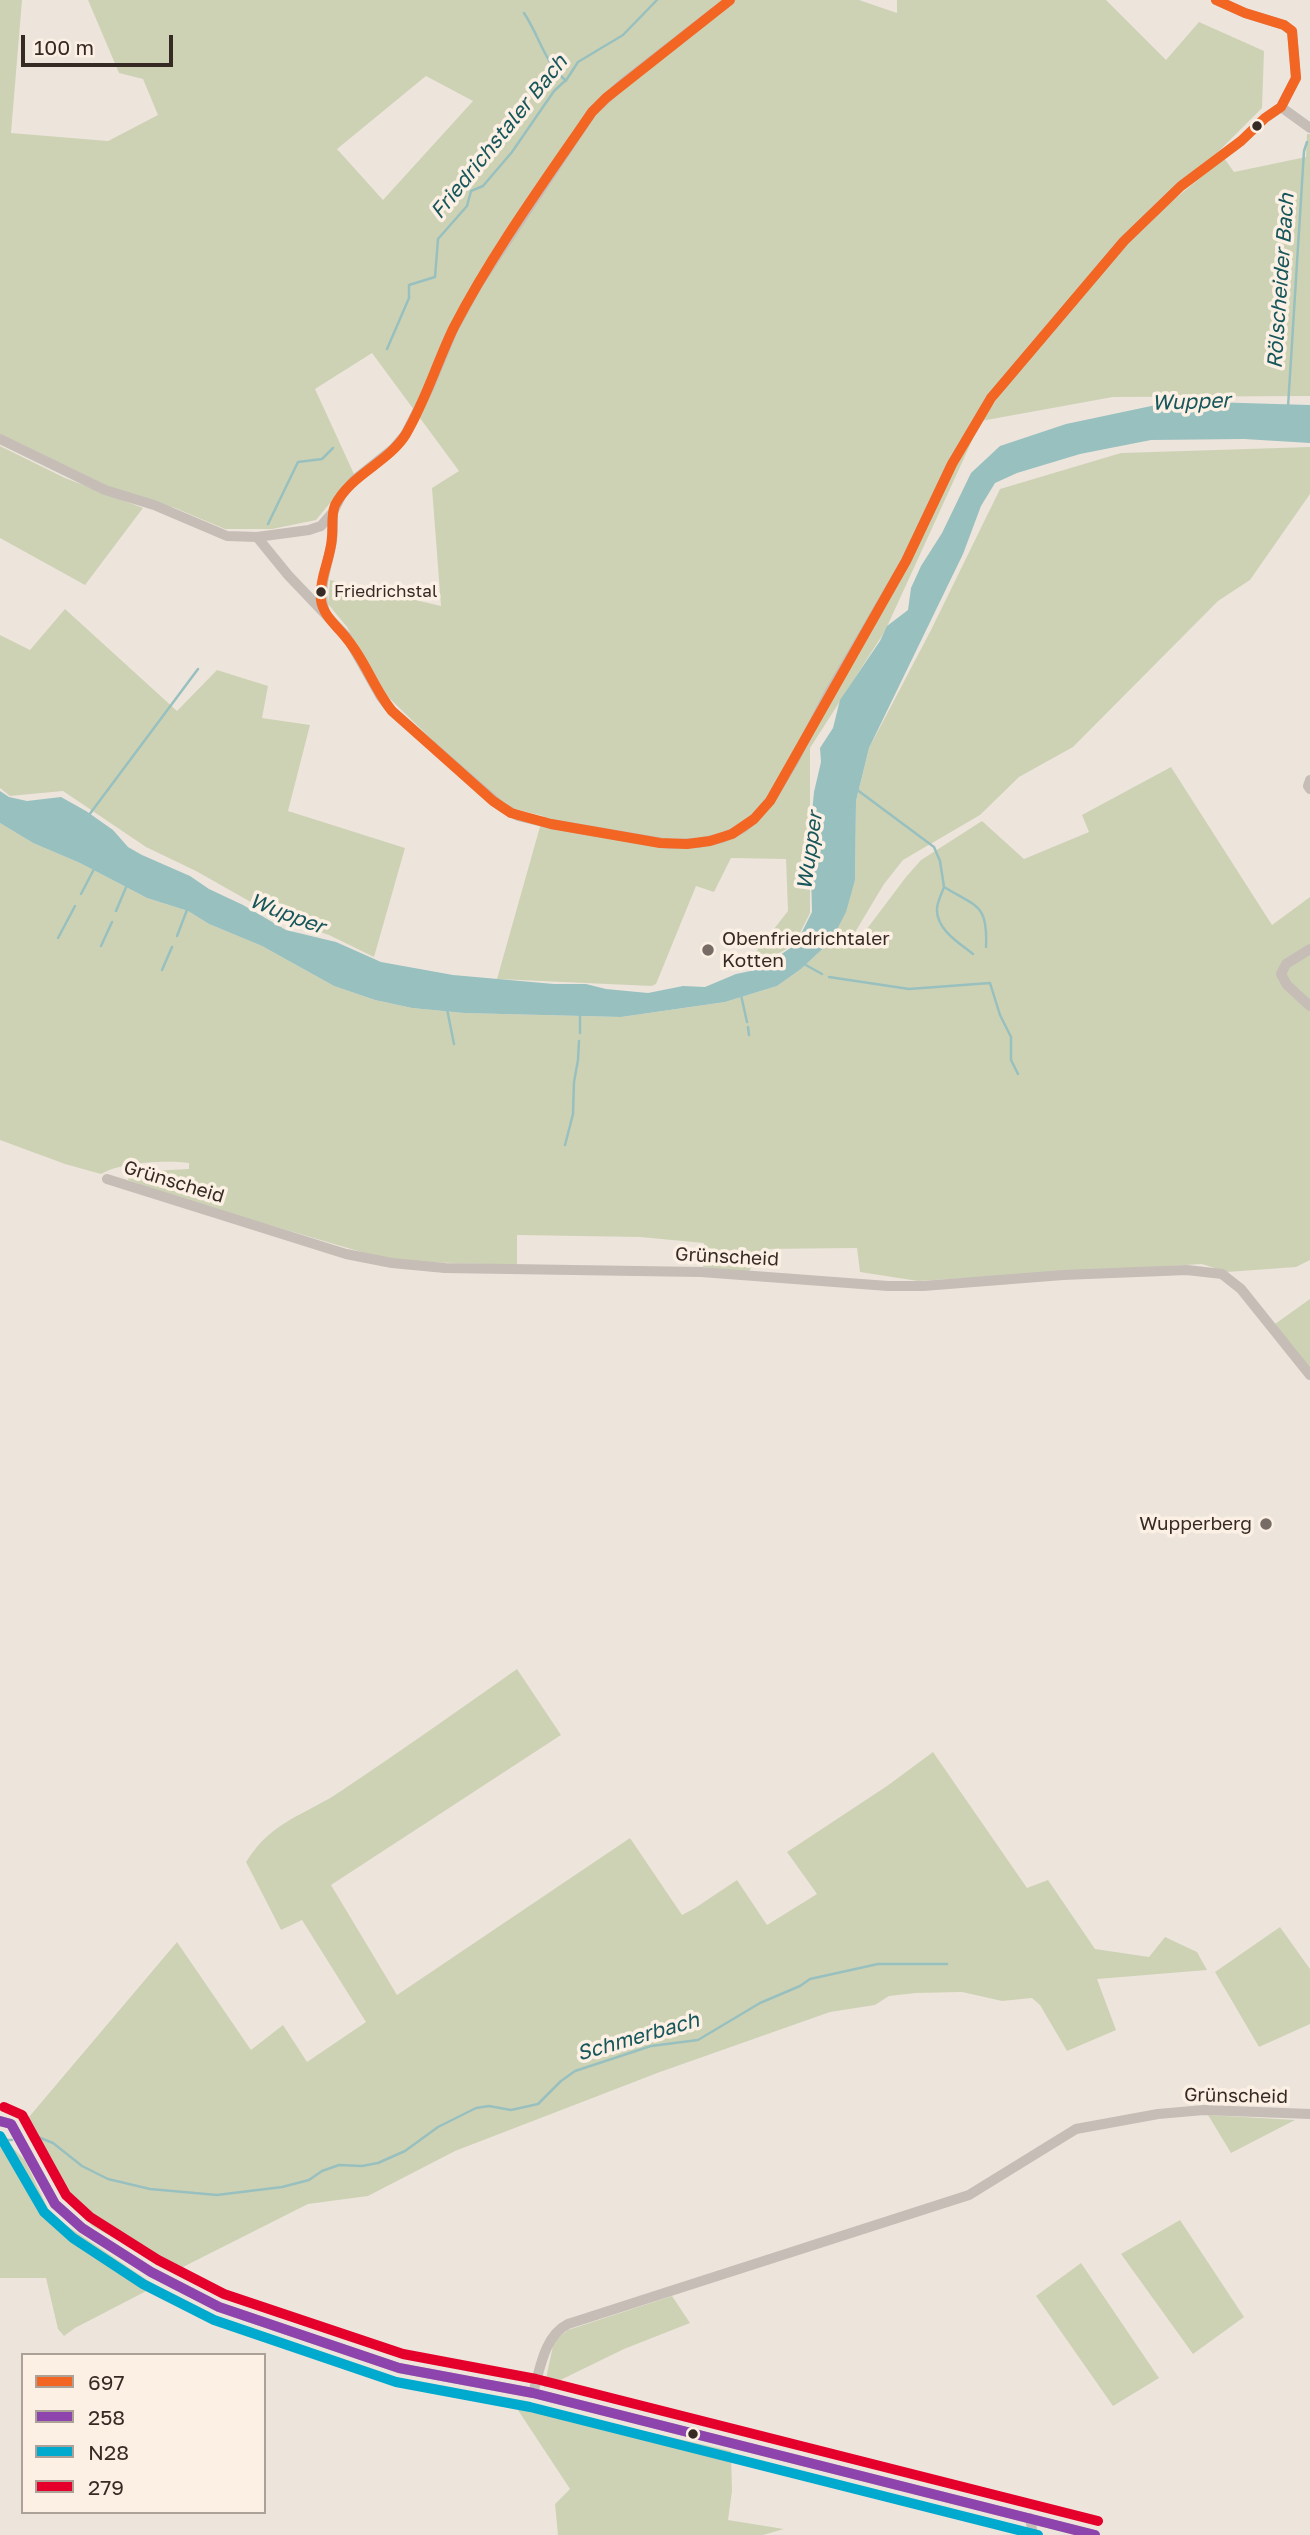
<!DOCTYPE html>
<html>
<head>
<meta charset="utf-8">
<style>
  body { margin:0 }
  #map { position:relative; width:1310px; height:2535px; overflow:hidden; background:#ede5dc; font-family:"Golos Text",sans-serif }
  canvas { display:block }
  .legend { position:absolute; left:21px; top:2353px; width:245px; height:161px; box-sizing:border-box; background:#fbf0e3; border:2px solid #aca197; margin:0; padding:9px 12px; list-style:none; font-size:21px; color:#362a25 }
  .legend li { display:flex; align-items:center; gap:14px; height:35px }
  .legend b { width:35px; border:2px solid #aca197 }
  .scale { position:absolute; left:21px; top:35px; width:152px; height:32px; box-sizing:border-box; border:4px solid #362a25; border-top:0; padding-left:9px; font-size:21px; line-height:24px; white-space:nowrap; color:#362a25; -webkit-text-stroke:5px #fbf0e3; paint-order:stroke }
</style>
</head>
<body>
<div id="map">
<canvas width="1310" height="2535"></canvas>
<ul class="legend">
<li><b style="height:9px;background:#f26522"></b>697</li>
<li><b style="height:9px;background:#8e44ad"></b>258</li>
<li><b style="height:9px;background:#00a9ce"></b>N28</li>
<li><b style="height:9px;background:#e4002b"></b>279</li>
</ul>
<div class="scale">100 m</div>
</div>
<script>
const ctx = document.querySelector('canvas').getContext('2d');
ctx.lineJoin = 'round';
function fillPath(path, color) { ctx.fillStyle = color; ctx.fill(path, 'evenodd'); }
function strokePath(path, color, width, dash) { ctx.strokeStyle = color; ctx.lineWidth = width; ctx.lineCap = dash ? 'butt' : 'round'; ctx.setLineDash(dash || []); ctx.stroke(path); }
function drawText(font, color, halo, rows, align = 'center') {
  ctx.font = font + ' "Golos Text",sans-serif'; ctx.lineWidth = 7; ctx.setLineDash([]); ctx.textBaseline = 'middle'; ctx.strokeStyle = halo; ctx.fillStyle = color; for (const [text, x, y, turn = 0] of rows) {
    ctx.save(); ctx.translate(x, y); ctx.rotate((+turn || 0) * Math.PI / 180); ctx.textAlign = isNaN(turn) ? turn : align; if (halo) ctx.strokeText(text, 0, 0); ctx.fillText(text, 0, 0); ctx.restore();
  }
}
fillPath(new Path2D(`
  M0,0h22l-11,133 97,8 50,-26 -15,-36 -24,-6 -31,-73h771l38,13v-13h209l60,60 33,-38 65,29 -2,57 -43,43 -97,88 -117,137 -28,42 5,2 28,-39 117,-139 19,-19 78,-65 10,14 72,-15 1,-23h3v262l-197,1 -132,24 -96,210 -75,117v165l-16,32 -37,20 -9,-3 40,-51 -2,-52 -55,-1 -17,34 -18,-6 -40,98 -4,2 -155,-7 46,-163 -32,-8 -56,-46 -68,-66 -40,-69 -19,-23 2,-24 111,26 -9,-118 27,-17 -87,-118 -57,36 39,85 -38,46 -44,9h-47l-50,-21 -52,-14 -123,-60zM426,76l47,25 -90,99 -46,-51z
  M0,446l65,32 78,30 -58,77 -85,-47z
  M1310,447v47l-60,86 -32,21 -145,146 -54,30 -39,38 -77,45 -19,24 -33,55 9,-1 46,-61 15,-17 61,-39 42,38 65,-27 -7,-17 89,-48 101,158 38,-28v363l-14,7 -69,5 -25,-8 -284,17 -58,-9 -3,-24 -94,1 -15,24 -45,-6 1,-24 -64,-6 -123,-2v30l-125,-4 -218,-64 -46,-17 2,-8 59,-3v-6c-24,-3 -67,-1 -88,11l-36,-10 -65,-24v-317l33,20 47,20 67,35 41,13 21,13 53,22 72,40 41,14 37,8 52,5 157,4 104,-15 52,-16 24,-17 30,-28 24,-61 1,-79 13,-53 62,-118 69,-141 121,-36z
  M65,609l112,102 40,-41 51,16 -6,32 48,7 -22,86 117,37 -31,109 -45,-22 -50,-17 -83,-47 -50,-24 -83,-56 -53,5 -10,-8v-153l30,15z
  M1310,1299v72l-35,-47z
  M517,1669l44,66 -230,150 66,110 233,-157 52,77 13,-7 42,-28 30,45 50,-31 -30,-42 100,-66 46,-34 94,136 21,-8 47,69 54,8 16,-20 32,15 10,18 -110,9 19,51 -49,21 -27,-46 -8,-7 -30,3 -40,-9 -46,1 -27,3 -14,9 -45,7 -170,60 -205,79 -87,45 -60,8 -133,67 -83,-45 -30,-34 -39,-68 154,-182 74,108 32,-25 24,37 59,-40 -64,-102 -21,10 -35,-68c27,-43 59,-46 98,-73 58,-39 116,-80 173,-120z
  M1280,1927l30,42v55l-51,23 -44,-75z
  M1208,2115l87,5 -64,33z
  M0,2135l25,25 26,55 105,71 -81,42 -11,8 -6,-7 -12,-51h-46z
  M1180,2220l64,97 -51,37 -72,-100z
  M1081,2263l78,115 -46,28 -77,-110z
  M672,2296l18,27 -66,26 -80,39 10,-47 14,-11z
  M512,2401l219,50 1,40 -4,29 56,9 -21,6h-205l-3,-31 15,-15z`), '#ced2b5');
fillPath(new Path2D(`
  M1175,401l135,4v38l-66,-4 -93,1 -71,14 -63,19 -22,10 -14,23 -18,48 -94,194 -13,53 -1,79 -9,32 -15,29 -30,28 -24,17 -52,16 -104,15 -157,-4 -52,-5 -37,-8 -41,-14 -72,-40 -53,-22 -21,-13 -41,-13 -67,-35 -47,-20 -33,-20v-32l9,6 18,4 34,-4 25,14 27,19 15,17 14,8 48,21 19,13 34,16 43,25 50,12 45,20 72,13 101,9h32l20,5 42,4 35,-7 22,1 31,-13 24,-5 36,-25 16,-32 -2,-79 4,-41 7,-30 -1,-14 13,-20 7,-28 40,-59 7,-15 21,-16 3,-22 10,-22 21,-33 29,-60 29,-27 66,-22z`), '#98c0bf');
strokePath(new Path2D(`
  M524,13c16,24 19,47 42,68
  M387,349l22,-51v-13l26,-8 3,-38 29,-33 4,-15 12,-5 29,-34 42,-61 13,-12 11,-17 45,-27 34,-35
  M1288,407l16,-256 3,-9
  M268,524l30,-62 24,-3 11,-11
  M856,789l78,58 6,14 4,26c33,20 44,17 42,60
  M89,815l109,-146
  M944,887c-2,6 -7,15 -7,22 -1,20 22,34 36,45
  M81,894l13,-25
  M116,911l11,-26
  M177,936l10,-26
  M58,938l17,-32
  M101,946l11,-24
  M804,964l18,10
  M162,970l10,-23
  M829,977l80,12 81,-6 10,32 11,22v23l7,14
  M741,995l6,27
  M447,1009l7,35
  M748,1027l1,8
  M580,1033v-17
  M565,1145l8,-31 1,-32 4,-22 1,-19
  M33,2135l20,8 29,23 26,13 42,10 67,6 65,-8 27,-7 13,-9 17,-6 23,1 16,-3 27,-12 33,-24 38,-19 13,-2 22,4 27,-6 23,-23 14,-10 76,-25 47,-6 62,-37 40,-17 10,-7 68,-15h69
  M0,2140h12`), '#98c0bf', 2.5);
strokePath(new Path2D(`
  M1281,107l29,21
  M0,439l105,51 49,15 73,31 30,1 52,-7 12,-4 12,-14 8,-16 12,-15 40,-32 12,-14 24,-47 24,-58 24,-44 115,-174 31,-29 107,-83
  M257,537l31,38 59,62 34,60 11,14 110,96 16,9 33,8 118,20 29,-1 24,-5 21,-10 11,-9 16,-18 24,-40 35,-68 77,-132 46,-97 39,-66 133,-157 57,-55 60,-45 24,-23 16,-11 15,-29 -4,-47 -8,-6 -39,-12 -29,-13
  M325,613c-8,-26 3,-47 7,-72 1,-10 1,-19 1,-29
  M1310,780l-2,6 2,3
  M1310,949l-24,15 -5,10 6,11 23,21
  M107,1179l239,75 46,9 53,5 256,4 187,14h35l140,-11 124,-5 35,4 19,15 69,86
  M0,2121l11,3 44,80 27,24 69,44 68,35 180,61 134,25 562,142
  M533,2393c7,-24 11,-57 35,-69l401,-129 107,-66 82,-15 46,-4 106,4
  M1030,2518l3,17`), '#c5bdb6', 10);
strokePath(new Path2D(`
  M730,0l-124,98 -14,14c-48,70 -99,140 -138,215 -17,35 -28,73 -48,107 -18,29 -55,40 -71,71 -4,10 -2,22 -3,32 -1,21 -13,41 -11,63 2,16 17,27 26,39 18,21 27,50 45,72l101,90 18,12 40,11 109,19 27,1 23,-3 22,-7 22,-15 16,-18 136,-240 46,-97 39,-66 133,-157 57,-55 60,-45 24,-23 16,-11 15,-29 -4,-47 -8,-6 -39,-12 -29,-13`), '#f26522', 10);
strokePath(new Path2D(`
  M0,2121l11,3 44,80 27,24 69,44 68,35 180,61 134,25 562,142`), '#8e44ad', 10);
strokePath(new Path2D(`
  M0,2136l44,76 29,26 70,46 71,36 182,62 134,25 508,128`), '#00a9ce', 10);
strokePath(new Path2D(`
  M4,2107l18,8 44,80 24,22 68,43 66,34 179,60 133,25 562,142`), '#e4002b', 10);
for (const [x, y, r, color] of [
  [1257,126,6,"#362a25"],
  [321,592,6,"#362a25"],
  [708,950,7,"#766b65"],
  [1266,1524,7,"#766b65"],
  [693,2434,6,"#362a25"]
]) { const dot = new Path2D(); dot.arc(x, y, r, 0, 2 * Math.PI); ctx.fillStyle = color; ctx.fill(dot); strokePath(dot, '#fbf0e3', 2.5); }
drawText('17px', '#362a25', '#fbf0e3', [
  ["Friedrichstal",334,592]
], 'left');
drawText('19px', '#362a25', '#fbf0e3', [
  ["Obenfriedrichtaler",722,939],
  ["Kotten",722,961],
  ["Wupperberg",1252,1524,"right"]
], 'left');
drawText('19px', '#362a25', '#fbf0e3', [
  ["Grünscheid",174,1182,17],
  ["Grünscheid",727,1257,3],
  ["Grünscheid",1236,2096,1]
]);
drawText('italic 21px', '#17565b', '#fbf0e3', [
  ["Friedrichstaler Bach",499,137,-51],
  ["Rölscheider Bach",1281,281,-86],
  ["Wupper",1191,402,-2],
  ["Wupper",810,851,-82],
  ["Wupper",287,914,21],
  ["Schmerbach",638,2037,-16]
]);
</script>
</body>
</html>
